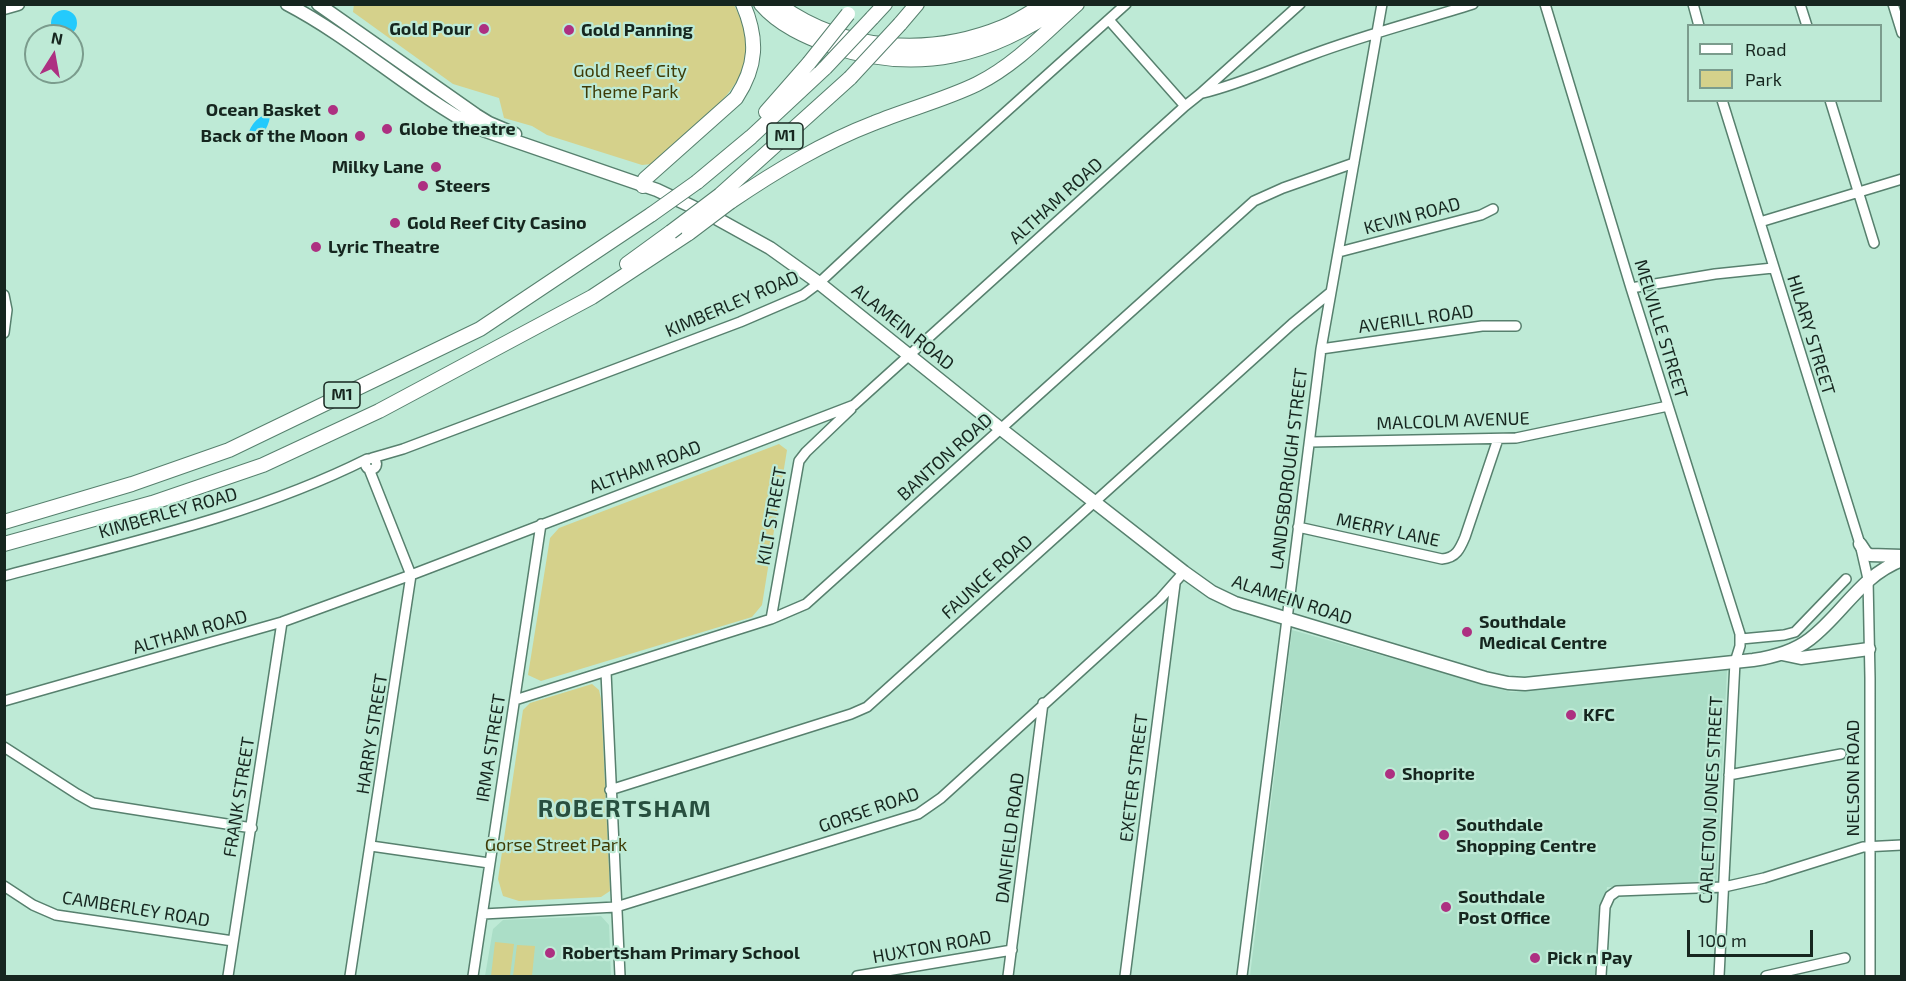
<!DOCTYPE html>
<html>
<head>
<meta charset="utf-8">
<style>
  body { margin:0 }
  #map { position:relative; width:1906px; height:981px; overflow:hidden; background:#beead6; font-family:"Exo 2",sans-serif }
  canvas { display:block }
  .frame { position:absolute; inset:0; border:6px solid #16261f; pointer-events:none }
  .legend { position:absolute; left:1687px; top:24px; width:195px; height:78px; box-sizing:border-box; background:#beead6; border:2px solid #7b9c8d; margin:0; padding:8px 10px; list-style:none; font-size:18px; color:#16261f }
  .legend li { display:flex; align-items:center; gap:12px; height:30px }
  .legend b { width:30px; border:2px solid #7b9c8d }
  .north { position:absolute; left:24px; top:24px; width:60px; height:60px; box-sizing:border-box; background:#beead6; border:2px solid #7b9c8d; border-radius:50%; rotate:11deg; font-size:16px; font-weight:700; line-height:24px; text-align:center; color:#16261f }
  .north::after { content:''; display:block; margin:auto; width:21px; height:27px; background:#ad3081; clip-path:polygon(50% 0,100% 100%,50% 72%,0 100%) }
  .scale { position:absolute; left:1687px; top:930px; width:126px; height:27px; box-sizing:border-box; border:3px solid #16261f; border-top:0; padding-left:8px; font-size:18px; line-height:21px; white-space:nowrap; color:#16261f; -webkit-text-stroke:4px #beead6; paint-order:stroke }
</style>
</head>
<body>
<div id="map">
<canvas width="1906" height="981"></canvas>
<div class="frame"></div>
<ul class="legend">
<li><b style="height:8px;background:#fff"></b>Road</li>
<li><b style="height:16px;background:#d5d18b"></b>Park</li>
</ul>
<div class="north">N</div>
<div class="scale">100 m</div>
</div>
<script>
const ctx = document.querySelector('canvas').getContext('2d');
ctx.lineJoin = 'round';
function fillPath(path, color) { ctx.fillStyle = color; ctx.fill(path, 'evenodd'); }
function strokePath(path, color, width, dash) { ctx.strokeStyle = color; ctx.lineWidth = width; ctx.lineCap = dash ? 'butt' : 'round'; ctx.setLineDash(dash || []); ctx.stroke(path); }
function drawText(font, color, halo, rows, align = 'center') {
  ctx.font = font + ' "Exo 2",sans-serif'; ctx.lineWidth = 4.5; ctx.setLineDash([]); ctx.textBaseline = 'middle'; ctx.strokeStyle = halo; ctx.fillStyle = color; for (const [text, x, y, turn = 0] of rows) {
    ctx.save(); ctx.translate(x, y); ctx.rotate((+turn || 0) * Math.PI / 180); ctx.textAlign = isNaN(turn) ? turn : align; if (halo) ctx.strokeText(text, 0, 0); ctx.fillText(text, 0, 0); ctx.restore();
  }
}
fillPath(new Path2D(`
  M1292,630l219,62 216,-22 -11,219 -109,-2 -11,89h-346z
  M601,916l8,9 2,51h-126l8,-47 10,-9z`), '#abdec7');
fillPath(new Path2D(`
  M354,4l380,1c28,52 6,81 -33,116 -16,14 -33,29 -49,43l-10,1 -95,-30 -15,-9 -28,-8 -5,-20 -46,-14 -100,-72z
  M779,444l8,6 -25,155 -10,12 -211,64 -13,-6 22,-137 9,-10z
  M592,684l7,6 2,9 9,192 -9,6 -82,4 -16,-5 -5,-17 25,-169 7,-7z
  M495,942l19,2 -4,32h-19z
  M517,945l18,1 -3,30h-19z`), '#d5d18b');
fillPath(new Path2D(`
  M51 23a13 13 0 1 1 26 0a13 13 0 1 1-26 0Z
  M266,114l4,3c-2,12 -10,24 -21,26 -3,-12 5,-24 17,-29z`), '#24cafc');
const minor = new Path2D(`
  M1545,4l86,284 109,346v12l-5,16 -16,314
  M1693,4l6,22
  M1800,4l7,22
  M1893,4l9,29
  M1109,20l76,86
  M1203,93c37,-9 72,-25 108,-38 53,-20 108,-34 162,-51
  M1722,100l138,444 8,35 2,99v298
  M1830,100l44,143
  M1760,222l142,-43
  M1339,252l142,-37 12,-6
  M1631,288l84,-14 58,-6
  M4,295l3,15 -3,23
  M1321,349l161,-23h34
  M1310,442l206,-4 152,-32
  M372,458l31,-9 337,-127 63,-27 16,-12 90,-84 217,-195
  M365.5 464a5.5 5.5 0 1 1 11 0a5.5 5.5 0 1 1-11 0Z
  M1298,527l144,32c14,-1 18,-10 23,-22l33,-98
  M4,576c123,-33 249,-60 363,-117
  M771,619l28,-158 7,-9 45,-43
  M1741,639l43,-4 11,-3 51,-53
  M606,672l14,304
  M515,700l256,-81 35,-15 448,-403 29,-13 71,-25
  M4,701l278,-79 129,-47 443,-170 331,-299 15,-12 100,-90
  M4,747l73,47 16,9 159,25
  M1729,775l112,-21
  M610,790l241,-76 16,-7 425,-383 39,-32
  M371,846l118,17
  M4,886l29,19 23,10 177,26
  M483,914l133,-7 302,-93 23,-16 219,-199 24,-27
  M228,976l54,-354
  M350,976l61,-401 -42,-106
  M473,976l68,-452
  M857,976l155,-26
  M1008,976l35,-273
  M1125,976l50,-392
  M1242,976l79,-627 61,-345
  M1601,976l4,-69 5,-11 7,-5 107,-4 40,-9 99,-31 39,-2
  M1766,976l79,-18`);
const major = new Path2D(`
  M287,4c67,35 123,88 190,124l180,62 57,27 56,31 49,35 182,146 183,143 28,20 23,11 250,75 23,5 17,1 228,-24c21,-3 40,-8 57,-21 33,-25 50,-63 92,-79
  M318,4l158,111 13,8 26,11
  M4,8l14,-4
  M1860,544l6,9 4,2 32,1
  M1782,654l19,4 68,-9`);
const highway = new Path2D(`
  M761,4c18,21 45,33 70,42 88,29 160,10 233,-42
  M778,4c65,48 152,53 225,23 15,-6 28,-15 41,-23
  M872,18l13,-14
  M900,24l17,-20
  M766,112l43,-49
  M697,182l54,-45 74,-69
  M643,186l2,-7 91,-81c21,-32 22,-59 7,-94
  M720,195l130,-117
  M730,202c46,-31 92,-59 144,-79 34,-14 70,-23 103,-39 38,-19 68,-51 100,-80
  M627,264l44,-32
  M4,522l128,-38 97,-34 251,-121 172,-115
  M4,544l148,-41 111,-38 116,-54 213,-114 97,-64`);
strokePath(minor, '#57806e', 12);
strokePath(major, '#57806e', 15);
strokePath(highway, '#57806e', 16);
strokePath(minor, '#fff', 9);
strokePath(major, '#fff', 12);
strokePath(highway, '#fff', 14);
const highwayBridge = new Path2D(`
  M809,63l39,-49
  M825,68l47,-50
  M850,78l50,-54
  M652,214l45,-32
  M671,232l49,-37
  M689,233l41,-31`);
strokePath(highwayBridge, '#57806e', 16, []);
strokePath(highwayBridge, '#fff', 14);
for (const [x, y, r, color] of [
  [484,29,6,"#ad3081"],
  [569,30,6,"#ad3081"],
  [333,110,6,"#ad3081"],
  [387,129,6,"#ad3081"],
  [360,136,6,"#ad3081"],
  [436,167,6,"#ad3081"],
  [423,186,6,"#ad3081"],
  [395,223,6,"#ad3081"],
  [316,247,6,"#ad3081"],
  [1467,632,6,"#ad3081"],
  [1571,715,6,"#ad3081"],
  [1390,774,6,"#ad3081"],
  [1444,835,6,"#ad3081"],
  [1446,907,6,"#ad3081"],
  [550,953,6,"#ad3081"],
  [1535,958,6,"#ad3081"]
]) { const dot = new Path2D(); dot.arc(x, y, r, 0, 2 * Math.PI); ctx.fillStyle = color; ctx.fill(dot); strokePath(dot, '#beead6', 2); }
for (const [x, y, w] of [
  [785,136,36],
  [342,395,36]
]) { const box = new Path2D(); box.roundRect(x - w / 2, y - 13, w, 26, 4.5); ctx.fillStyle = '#beead6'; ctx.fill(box); strokePath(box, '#16261f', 1.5); }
drawText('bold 16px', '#16261f', null, [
  ["M1",785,136],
  ["M1",342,395]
]);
drawText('bold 18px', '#16261f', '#beead6', [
  ["Gold Pour",472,29,"right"],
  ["Gold Panning",581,30],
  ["Ocean Basket",321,110,"right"],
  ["Globe theatre",399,129],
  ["Back of the Moon",348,136,"right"],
  ["Milky Lane",424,167,"right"],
  ["Steers",435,186],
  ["Gold Reef City Casino",407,223],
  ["Lyric Theatre",328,247],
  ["Southdale",1479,622],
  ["Medical Centre",1479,643],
  ["KFC",1583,715],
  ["Shoprite",1402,774],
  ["Southdale",1456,825],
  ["Shopping Centre",1456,846],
  ["Southdale",1458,897],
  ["Post Office",1458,918],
  ["Robertsham Primary School",562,953],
  ["Pick n Pay",1547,958]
], 'left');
drawText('18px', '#3e3b06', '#beead6', [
  ["Gold Reef City",630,71],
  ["Theme Park",630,92],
  ["Gorse Street Park",556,845]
]);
drawText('18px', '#16261f', '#beead6', [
  ["ALTHAM ROAD",1056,201,-42],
  ["KEVIN ROAD",1412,216,-15],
  ["KIMBERLEY ROAD",732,304,-23],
  ["AVERILL ROAD",1416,319,-8],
  ["ALAMEIN ROAD",903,327,39],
  ["MELVILLE STREET",1661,329,73],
  ["HILARY STREET",1811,335,73],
  ["MALCOLM AVENUE",1453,421,-2],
  ["BANTON ROAD",945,457,-42],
  ["ALTHAM ROAD",645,467,-21],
  ["LANDSBOROUGH STREET",1289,469,-83],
  ["KIMBERLEY ROAD",168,513,-16],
  ["KILT STREET",772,516,-80],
  ["MERRY LANE",1388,530,12],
  ["FAUNCE ROAD",987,577,-42],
  ["ALAMEIN ROAD",1292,600,18],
  ["ALTHAM ROAD",190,632,-16],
  ["HARRY STREET",372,734,-81],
  ["IRMA STREET",491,748,-81],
  ["EXETER STREET",1134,778,-83],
  ["NELSON ROAD",1853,778,-90],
  ["FRANK STREET",239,797,-81],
  ["CARLETON JONES STREET",1711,800,-87],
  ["GORSE ROAD",869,810,-19],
  ["DANFIELD ROAD",1010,838,-83],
  ["CAMBERLEY ROAD",136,909,9],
  ["HUXTON ROAD",932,947,-10]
]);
ctx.letterSpacing = '1.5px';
drawText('bold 24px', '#284f3f', '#beead6', [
  ["ROBERTSHAM",625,809]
]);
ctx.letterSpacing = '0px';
</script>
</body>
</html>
